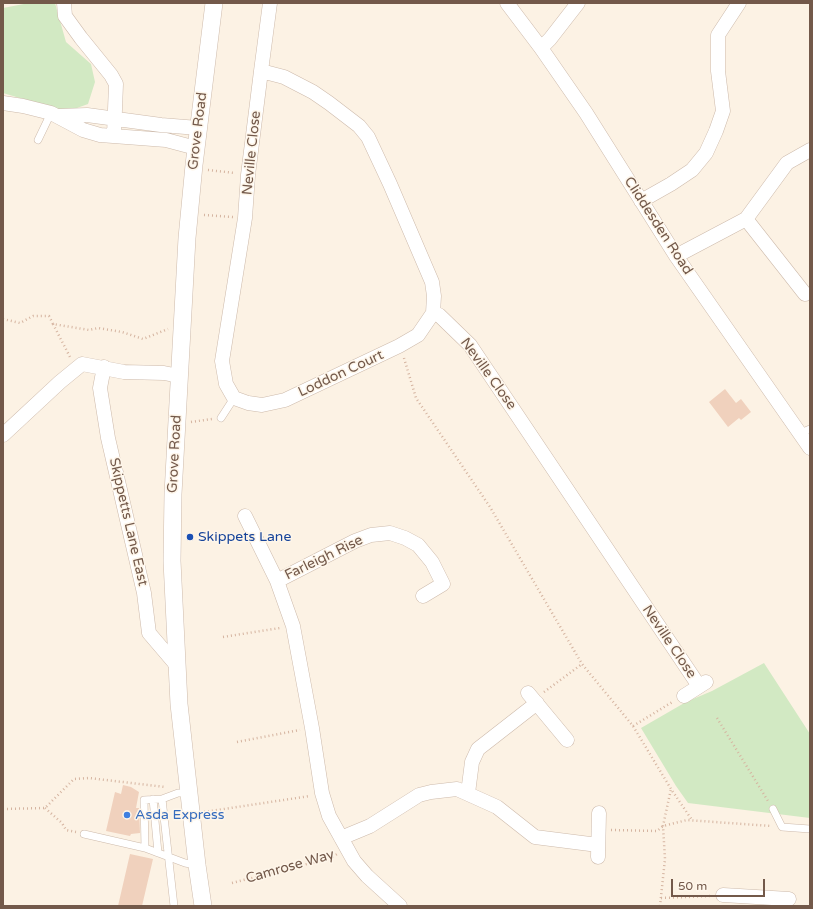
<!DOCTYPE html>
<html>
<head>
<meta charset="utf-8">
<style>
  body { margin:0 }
  #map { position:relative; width:813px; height:909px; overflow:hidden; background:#fcf2e4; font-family:"Varela Round",sans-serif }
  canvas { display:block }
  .frame { position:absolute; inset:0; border:4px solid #73594a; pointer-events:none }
  .scale { position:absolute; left:671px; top:879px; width:94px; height:18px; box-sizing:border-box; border:2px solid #73594a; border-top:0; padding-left:5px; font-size:12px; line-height:14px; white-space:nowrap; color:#73594a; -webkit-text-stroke:3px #fef6ea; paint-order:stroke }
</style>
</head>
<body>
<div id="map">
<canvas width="813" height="909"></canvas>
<div class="frame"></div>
<div class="scale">50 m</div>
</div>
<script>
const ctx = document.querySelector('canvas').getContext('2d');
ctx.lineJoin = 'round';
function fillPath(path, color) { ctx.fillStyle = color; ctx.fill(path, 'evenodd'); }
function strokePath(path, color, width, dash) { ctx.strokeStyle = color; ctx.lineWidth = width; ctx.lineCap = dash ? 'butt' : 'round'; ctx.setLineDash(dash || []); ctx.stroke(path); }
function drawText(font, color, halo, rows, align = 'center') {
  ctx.font = font + ' "Varela Round",sans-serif'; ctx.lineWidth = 3; ctx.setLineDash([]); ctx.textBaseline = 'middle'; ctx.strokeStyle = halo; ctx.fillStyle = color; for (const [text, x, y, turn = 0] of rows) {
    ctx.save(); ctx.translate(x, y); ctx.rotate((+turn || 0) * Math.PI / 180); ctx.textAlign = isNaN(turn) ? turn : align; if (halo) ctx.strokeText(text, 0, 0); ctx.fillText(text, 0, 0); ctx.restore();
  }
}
fillPath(new Path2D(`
  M29,3h26l11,39 25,22 4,18 -7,22 -22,8 -63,-19v-85z
  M764,663l46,71v84l-122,-15 -12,-17 -35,-58 45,-26 26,-11z`), '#d2e9c3');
fillPath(new Path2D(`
  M725,389l11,14 5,-4 10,13 -10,8 -2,-2 -11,9 -19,-25z
  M123,785l8,2 8,5 -3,16h3l1,25 -9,1 -1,2 -24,-5 9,-39 6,2z
  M130,854l23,5 -11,47h-24z`), '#f0d1bd');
const service = new Path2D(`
  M38,140l13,-27
  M221,418l13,-20
  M801,433l9,-4
  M189,793h-11l-16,6 -18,1 1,48 40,15 11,2
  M153,799l5,54
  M162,799l12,107
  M773,809l9,18 28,2
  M84,834l61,14`);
const minor = new Path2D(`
  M64,3l1,13 16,22 30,37 5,9 -2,51
  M507,3l34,45 45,65 90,143 134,192
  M541,48l9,-9 28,-36
  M261,71l-13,104 -3,43 -23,143 4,23 8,14 14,5 14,2 23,-5 114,-54 19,-11 15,-22 1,-17 -2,-14 -42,-98 -22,-47 -9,-11 -30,-23 -16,-11 -29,-15 -23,-6 9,-68
  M3,103l20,3 28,7 32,17 17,5 66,5 30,8
  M59,116l28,-1 74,10 37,3
  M641,201l30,-17 21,-14 14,-17 10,-22 7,-20 -5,-40v-36l21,-32
  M746,219l59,75
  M676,256l70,-37 41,-56 23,-13
  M433,313l6,2 31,30 229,341
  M104,367l-4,21 8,50 36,155 5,40 29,34
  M3,435l57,-53 22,-18 42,8 40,1 15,3
  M245,516l32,65 16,45 19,102 10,65 7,23 25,45 13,15 33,30
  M277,581l78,-40 16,-6 19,-2 15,5 13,7 14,17 11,22 -20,12
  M528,693l39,47
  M684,696l22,-14
  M468,793l4,-31 6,-13 59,-46
  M341,838l29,-12 49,-31 12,-3 26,-3 40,18 38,30 63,8
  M598,857l1,-44
  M723,895l66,4`);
const tertiary = new Path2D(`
  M203,906l-6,-41 -18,-161 -7,-143 1,-67 14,-256 7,-73 20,-162`);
strokePath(service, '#cdbaab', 8);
strokePath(minor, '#cdbaab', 15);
strokePath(tertiary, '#cdbaab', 18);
strokePath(new Path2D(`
  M208,170l27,3
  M204,215l29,2
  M3,319l17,4 13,-7h16l4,8 36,6 9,-2 24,4 21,7 25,-10
  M53,324l17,33
  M404,358l12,40 74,109 92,157 51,62 38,63 21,31
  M191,422l21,-3
  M223,637l57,-9
  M544,692l38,-28
  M717,718l51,83
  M633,726l41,-25
  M237,742l63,-12
  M45,808l17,15 4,7 10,2
  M3,809l42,-1 29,-29 15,-1 76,9
  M204,812l106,-16
  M611,830l46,1 6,-5 24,-6 84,6
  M232,883l99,-25 6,-4
  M661,898l50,-2
  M660,906l5,-47 -2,-33 8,-37`), '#d5b4a0', 2.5, [1, 3]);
strokePath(service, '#fff', 7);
strokePath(minor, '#fff', 14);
strokePath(tertiary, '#fff', 17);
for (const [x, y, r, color] of [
  [190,537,4,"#1a4fb4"],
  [127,815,4,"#3f7fe0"]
]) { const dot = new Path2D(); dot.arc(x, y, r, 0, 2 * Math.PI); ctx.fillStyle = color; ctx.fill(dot); strokePath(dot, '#fef6ea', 1.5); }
drawText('14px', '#73594a', '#fef6ea', [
  ["Grove Road",198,131,-83],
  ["Neville Close",252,153,-84],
  ["Cliddesden Road",658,226,57],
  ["Loddon Court",341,374,-25],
  ["Neville Close",488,374,54],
  ["Grove Road",175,454,-87],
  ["Skippetts Lane East",128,522,77],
  ["Farleigh Rise",324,558,-26],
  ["Neville Close",669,642,56],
  ["Camrose Way",290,867,-16]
]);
drawText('14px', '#164399', '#fef6ea', [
  ["Skippets Lane",198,537]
], 'left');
drawText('14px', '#366cbe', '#fef6ea', [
  ["Asda Express",135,815]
], 'left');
</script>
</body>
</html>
